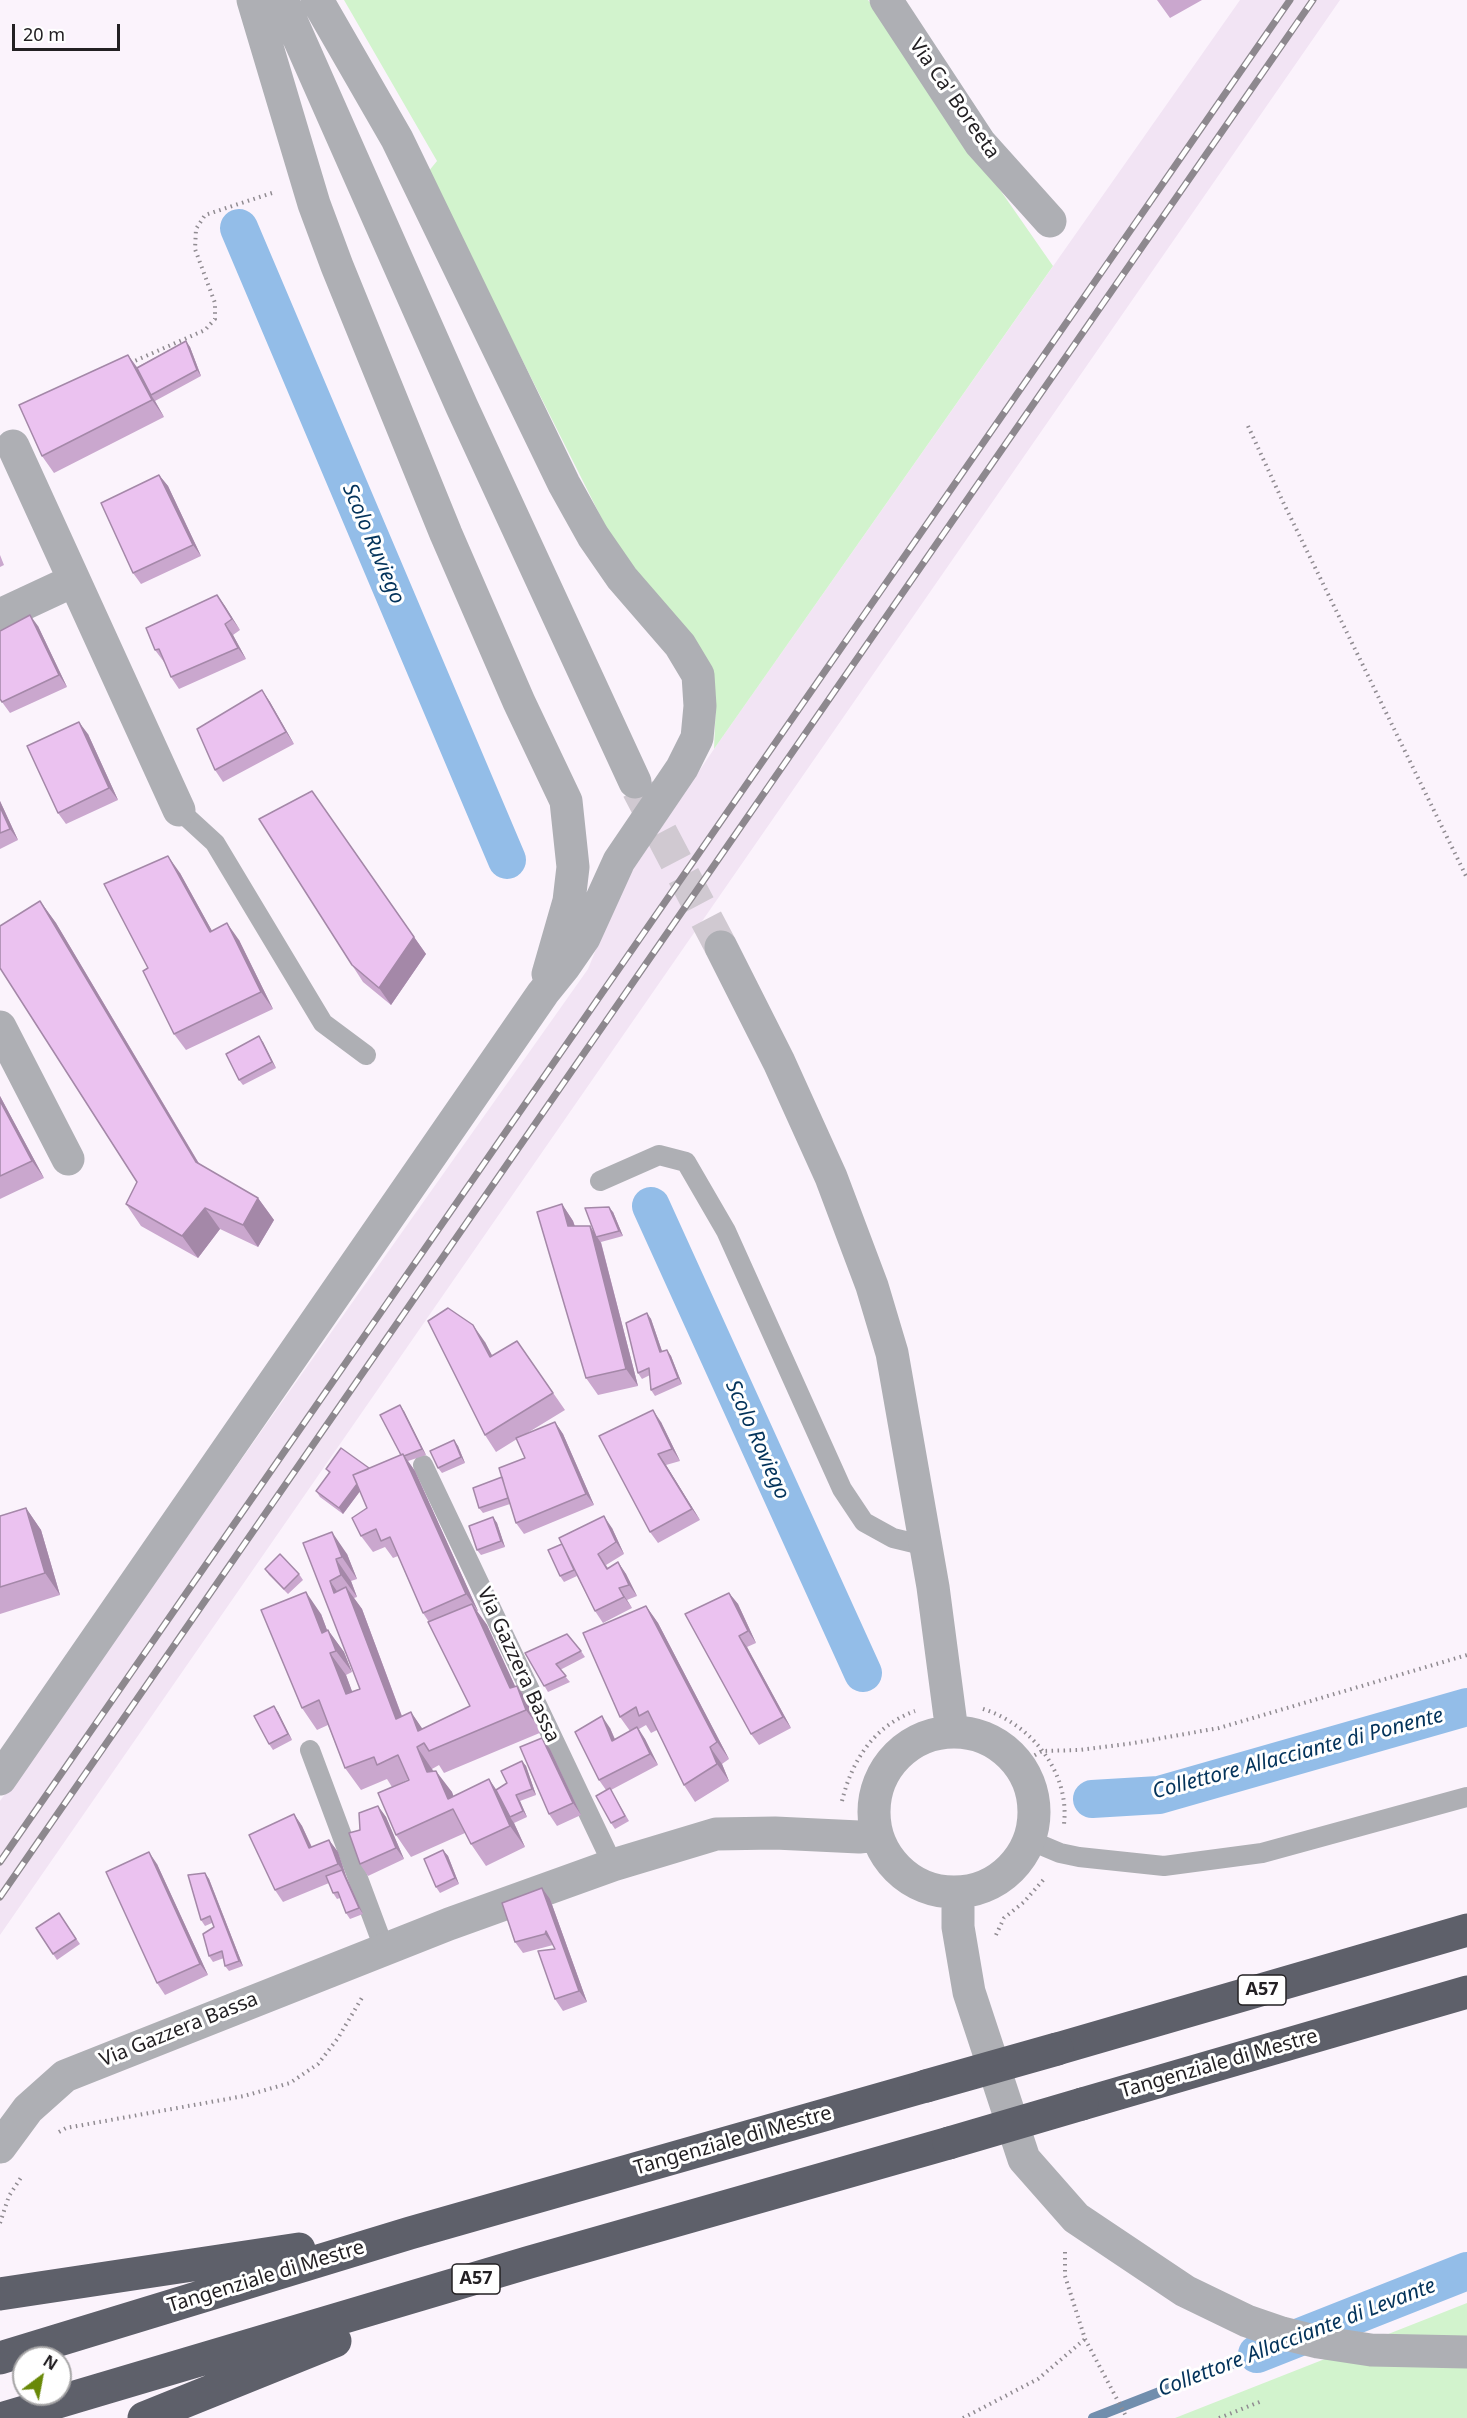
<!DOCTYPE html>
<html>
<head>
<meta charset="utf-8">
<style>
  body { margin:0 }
  #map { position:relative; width:1467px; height:2418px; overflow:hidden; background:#fbf3fc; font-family:"Noto Sans",sans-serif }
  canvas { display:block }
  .north { position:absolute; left:12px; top:2346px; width:60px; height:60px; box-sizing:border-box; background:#fff; border:2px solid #a7a6a7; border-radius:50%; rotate:32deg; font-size:16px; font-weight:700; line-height:24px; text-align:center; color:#232023 }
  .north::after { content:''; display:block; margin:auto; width:21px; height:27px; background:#698908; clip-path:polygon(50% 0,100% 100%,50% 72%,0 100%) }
  .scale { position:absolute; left:12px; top:24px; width:108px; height:27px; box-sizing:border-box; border:3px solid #232023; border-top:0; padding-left:8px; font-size:18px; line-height:21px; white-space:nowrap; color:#232023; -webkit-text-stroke:4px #fff; paint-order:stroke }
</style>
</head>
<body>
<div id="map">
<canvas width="1467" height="2418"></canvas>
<div class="north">N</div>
<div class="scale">20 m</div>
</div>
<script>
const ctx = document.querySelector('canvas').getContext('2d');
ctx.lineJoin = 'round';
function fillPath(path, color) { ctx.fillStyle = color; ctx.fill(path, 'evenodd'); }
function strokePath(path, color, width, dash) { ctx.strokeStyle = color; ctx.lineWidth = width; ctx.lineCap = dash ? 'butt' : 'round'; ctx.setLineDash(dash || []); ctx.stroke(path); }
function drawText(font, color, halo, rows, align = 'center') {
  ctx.font = font + ' "Noto Sans",sans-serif'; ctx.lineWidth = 6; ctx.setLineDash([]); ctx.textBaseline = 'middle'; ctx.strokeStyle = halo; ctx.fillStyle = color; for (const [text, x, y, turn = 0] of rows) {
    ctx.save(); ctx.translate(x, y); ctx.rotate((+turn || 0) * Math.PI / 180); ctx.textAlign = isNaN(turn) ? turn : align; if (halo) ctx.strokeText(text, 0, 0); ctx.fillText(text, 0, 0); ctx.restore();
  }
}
fillPath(new Path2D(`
  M1240,0h100l-1340,1935v-134l588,-832 34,-83 92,-137z`), '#f2e4f4');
fillPath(new Path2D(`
  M344,0h524l185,266 -339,483 2,-47 -94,-143 -194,-387 9,-11z
  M1467,2303v115h-292z`), '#d2f3cd');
strokePath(new Path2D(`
  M1093,2418l164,-64`), '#718ead', 10);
strokePath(new Path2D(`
  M239,228l268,632
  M651,1206l212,467
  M1092,1799l67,-4 308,-88
  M1257,2354l210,-83`), '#93bde8', 38);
strokePath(new Path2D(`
  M638,789l83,158`), '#d0c9d1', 33, [33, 16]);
strokePath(new Path2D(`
  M130,363l75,-33 10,-11v-16l-20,-54 1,-20 9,-14 70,-23
  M1248,426l35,76 184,376
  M983,1709c48,15 87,63 81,115
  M1019,1764l23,-13 38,-1 54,-7 85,-15 248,-73
  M842,1801c10,-41 32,-75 73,-90
  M996,1935l8,-17 20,-16 21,-24
  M59,2132l7,-4 178,-32 46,-13 28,-19 20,-26 25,-42
  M0,2223l9,-27 13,-20
  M1065,2252v24l20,63 42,79
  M963,2418l75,-39 47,-40
  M1219,2418l43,-17`), '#908b91', 4, [1.5, 4.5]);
strokePath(new Path2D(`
  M179,810l36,33 108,180 43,32
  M600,1181l59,-26 27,7 40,69 116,258 22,33 29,16 33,8
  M423,1465l190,400
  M310,1750l74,198
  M1029,1840l31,13 19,4 85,9 98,-13 205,-56`), '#aeafb4', 20);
strokePath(new Path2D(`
  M253,0l61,204 23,62 109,268 73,168 47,99 7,66 -4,34 -21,73
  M282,0l180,407 173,375
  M886,0l94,143 70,78
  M13,446l166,364
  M0,615l73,-34
  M721,947l58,115 52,115 41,109 20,67 41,234 19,145
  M0,1027l68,132
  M874 1812a80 80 0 1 1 160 0a80 80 0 1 1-160 0Z
  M0,1779l543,-786 21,-26 20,-29 35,-77 63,-93 15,-30 3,-32 -2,-31 -18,-30 -58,-67 -29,-42 -29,-52 -167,-345 -80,-139
  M958,1892v35l11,65 55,167 52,59 109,73 62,30 35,12 36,9 53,8 96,2
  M0,2147l28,-38 37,-33 384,-152 164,-59 103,-31 59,-1 84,4 18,-2`), '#aeafb4', 33);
strokePath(new Path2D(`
  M1057,2049l410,-119
  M1082,2104l385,-112
  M0,2294l299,-45
  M0,2358l410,-125 516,-147
  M4,2418l526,-156 419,-119
  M144,2418l191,-77`), '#5e606a', 33);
const rail = new Path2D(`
  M0,1862l1290,-1862
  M0,1897l1313,-1897`);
strokePath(rail, '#8d888e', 7);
strokePath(rail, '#fff', 4.5, [14]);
strokePath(new Path2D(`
  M926,2086l131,-37
  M949,2143l133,-39`), '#5e606a', 33);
fillPath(new Path2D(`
  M1157,0h45l-32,18z
  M186,341l4,6 11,29 -46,25 9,16 -110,56 -12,-17 86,-101 9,12z
  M159,475l9,11 33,70 -60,28 -8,-11z
  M0,555l4,10 -4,2z
  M217,595l23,35 -7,5 13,24 -67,30 -8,-12 -7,-16v1l-9,-12z
  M38,626l29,61 -57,26 -8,-11z
  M262,690l8,12 24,42 -71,38 -8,-12z
  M88,734l30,66 -52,24 -8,-11z
  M312,791l114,163 -35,51 -28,-23 -11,-17z
  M0,801l18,39 -18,9z
  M180,873l32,58 27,9 34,69 -87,41 -12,-16 -26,-66z
  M40,901l16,22 144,242 58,33 16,22 -16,27 -38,-18 -22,29 -57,-32 -15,-22 11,-22z
  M263,1042l13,26 -33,17 -4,-5z
  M0,1096l44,82 -44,21z
  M562,1204l11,17 2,5 20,9 18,-23 10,24 -22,6 37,144 -40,9 -12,-17z
  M647,1313l4,6 11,32 5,-1 4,6 11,28 -27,12 -4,-6 -1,-15 -8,4 -4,-6z
  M517,1341l48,69 -41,25 31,-13 8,12 31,71 -70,29 -8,-11 -6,-19 -27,9 -4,-5 23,-31 23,-19 -8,-19 -21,13 -11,-17v-93l7,14z
  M404,1411l22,44 -18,6 7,10 63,140h-1l10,14 28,61h2l15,21 10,25 -98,41 -5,-8 -7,4 20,23 1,5 43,-7 11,-7 15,-22 4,5 10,29 -16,6 7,16 -13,6 11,24 -39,19 -15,-22 -6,-11 -54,24 -15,-22 13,-56 -17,8 -5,-8 -26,11 -16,-22 -17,-43 -11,5 -15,-22 19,-94 6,16h1l16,22 8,20 -6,3 6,17 8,-3 -57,-146 44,11 10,25 -6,2 6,16 -3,1 8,11 40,107 9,-4 11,17 48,-23 -41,-84 -6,-9 -25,-57 -5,2 -8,-11 -12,5 -12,-16 6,-28 -7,-17 -17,23 -23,-17 -4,-6 13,-18 -3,-4h43l32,-14z
  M661,1422l19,39 -14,4 34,55 -42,23 -8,-11z
  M454,1440l4,6 7,17 -23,10 -4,-5z
  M26,1508l15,22 19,65 -60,19v-98z
  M493,1517l4,6 8,24 -24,8 -4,-5z
  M612,1528l12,26 -18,11 2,3 10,-6 8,12 11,22 -10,4 5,8 -29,15 -8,-12 -18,-35 -13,6 -4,-6z
  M265,1569l34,5 4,6 -15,14 -19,-19z
  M729,1593l9,11 18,39 -9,4 44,81 -32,17 -8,-11z
  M646,1606l12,17 71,136 -7,5 7,17 -34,21 -11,-17 -27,-55 -6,3 -5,-8 -7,4 6,10 13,26 -47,25 18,31 -14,8 -4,-6 -5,-33 -7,-10 11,-52 5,11 15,-8 -10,-14z
  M581,1651l4,6 -25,13 10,12 -22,10 -23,-39z
  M278,1712l14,28 -19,10 -4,-6z
  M550,1749l31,66 -24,11 -8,-12z
  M378,1806l8,11 18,42 -36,17 -8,-12v-34z
  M294,1814l8,12 10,21 17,-7 9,12 8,24 17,38 -13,5 -4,-6 -6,-15 -3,1 -4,-6 -4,-10 -46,19 -8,-12z
  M443,1850l5,6 11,28 -19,9 -4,-6z
  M157,1864l51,111 -43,20 -8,-12z
  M205,1873l4,6 34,87 -14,5 -4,-5 -1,-8 -11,4 -4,-6 5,-29 -2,-4 -7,3 -4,-6z
  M542,1888l8,11 37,103 -24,9 -8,-12v-50l-2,-4 -30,8 -8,-11z
  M59,1913l21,31 -23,16 -21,-32z`), '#caa7ce');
fillPath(new Path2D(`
  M186,341l4,6 11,29 -4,-6z
  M128,355l12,17 11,23 4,6 9,16 -12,-17z
  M159,475l9,11 33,70 -8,-11z
  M217,595l8,11 15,24 -8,-11z
  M30,615l8,11 29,61 -8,-12z
  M225,624l8,11 13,24 -8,-11z
  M262,690l8,12 24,42 -8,-12z
  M79,722l9,12 30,66 -9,-12z
  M0,801l18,39 -8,-11 -10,-22z
  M168,856l12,17 42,76 -12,-17z
  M40,901l16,22 155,261 -15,-22z
  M227,923l12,17 34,69 -12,-17z
  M414,937l12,17 -35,51 -12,-17z
  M259,1036l4,6 13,26 -4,-6z
  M0,1096l44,82 -12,-17 -32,-60z
  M258,1198l16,22 -16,27 -15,-22z
  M562,1204l11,17 7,22 -12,-17z
  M609,1207l4,5 10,24 -4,-5z
  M205,1208l15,21 -22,29 -16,-22z
  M590,1226l11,17 37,143 -12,-17z
  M647,1313l4,6 13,38 -4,-5z
  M473,1325l12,17 17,32 -12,-17z
  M667,1350l4,6 11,28 -4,-6z
  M400,1405l4,6 22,44 -4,-6z
  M653,1410l8,12 19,39 -8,-12z
  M555,1422l8,12 31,71 -8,-11z
  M454,1440l4,6 7,17 -4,-6z
  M403,1454l12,17 63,140 -12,-17z
  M658,1454l8,11 34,55 -8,-11z
  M369,1468l4,6 -30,40 -4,-6z
  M26,1508l15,22 19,65 -15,-22z
  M604,1516l8,12 12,26 -8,-12z
  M493,1517l4,6 8,24 -4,-6z
  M332,1532l15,22 10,25 -15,-22z
  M336,1559l15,22 6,16 -16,-22z
  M618,1562l8,12 11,22 -8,-11z
  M330,1581l15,22 -11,-10z
  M346,1587l16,22 49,132 -15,-22z
  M619,1588l8,12 5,8 -8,-11z
  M306,1592l15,22 14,37 -13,-18z
  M729,1593l9,11 18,39 -8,-12z
  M472,1604l15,21 39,85 -16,-22z
  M646,1606l12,17 71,136 -12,-17z
  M328,1630l16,22 8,20 -16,-21z
  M739,1636l8,11 44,81 -8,-11z
  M330,1653l16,22 15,40 -15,-21z
  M517,1686l15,21 10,25 -16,-22z
  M274,1706l4,6 14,28 -4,-6z
  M411,1712l15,22 -8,-3z
  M602,1716l8,12 10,24 -8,-11z
  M637,1727l8,12 13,26 -8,-11z
  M542,1738l8,11 31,66 -8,-12z
  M417,1747l15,22 11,25 -16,-22z
  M710,1747l12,17 7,17 -12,-17z
  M522,1761l4,5 10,29 -4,-6z
  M436,1771l16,21 11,29 -15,-22z
  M489,1779l15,22 6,16 4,6 11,24 -15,-21z
  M516,1795l4,6 7,16 -4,-6z
  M378,1806l8,11 18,42 -8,-11z
  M294,1814l8,12 15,33 -8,-11z
  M329,1840l9,12 8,24 -8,-12z
  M443,1850l5,6 11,28 -4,-6z
  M149,1852l8,12 51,111 -8,-11z
  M342,1870l4,6 17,38 -4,-6z
  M205,1873l4,6 34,87 -4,-5z
  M542,1888l8,11 37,103 -8,-11z
  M546,1931l7,14 -8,-11z`), '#a488a8');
const building = new Path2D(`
  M186,341l11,29 -46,25 -14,-27z
  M128,355l24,45 -110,56 -23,-51z
  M159,475l34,70 -60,28 -32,-70z
  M217,595l15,24 -7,5 13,24 -67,29 -12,-28 -4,1 -9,-22z
  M30,615l29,60 -57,27 -2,-3v-68z
  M262,690l24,42 -71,38 -18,-41z
  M79,722l30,66 -51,25 -31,-67z
  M312,791l102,146 -35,51 -27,-23 -93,-146z
  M0,807l10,22 -10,4z
  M168,856l42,76 17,-9 34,69 -87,42 -31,-63 5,-3 -44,-84z
  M40,901l156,261 62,36 -15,27 -38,-17 -23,28 -56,-32 11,-22 -137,-214v-42z
  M259,1036l13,26 -33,18 -13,-26z
  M0,1101l32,60 -32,15z
  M562,1204l6,22h22l36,143 -40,9 -49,-166z
  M609,1207l10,24 -23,6 -11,-29z
  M448,1308l25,17 17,32 27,-16 36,52 -68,42 -57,-114z
  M647,1313l13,39 7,-2 11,28 -27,12 -2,-22 -11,5 -12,-50z
  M400,1405l22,44 -18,7 -1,-2 -2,1 -21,-40z
  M653,1410l19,39 -14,5 34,55 -42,23 -51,-96z
  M555,1422l31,72 -70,29 -17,-55 26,-10 -9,-20z
  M454,1440l7,17 -23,11 -8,-17z
  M341,1448l28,20 -1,1 -15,6 4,9 -18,24 -23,-17 14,-19 -4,-3z
  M403,1454l63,140 -43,19 -33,-76 -9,4 -5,-12 -15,7 -9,-18 15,-10 -14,-33z
  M502,1477l6,21 -29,10 -6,-20z
  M26,1508l19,65 -45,14v-71z
  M604,1516l12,26 -18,12 9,15 11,-7 11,23 -10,3 5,9 -29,14 -36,-73z
  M493,1517l8,24 -24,9 -8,-24z
  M332,1532l10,25 -6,2 5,16 -11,6 4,12 12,-6 50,132 15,-7 7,19 52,-25 -42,-84 44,-18 38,84 7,-2 9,24 -97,41 -5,-8 -7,4 10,25 9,-1 12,28 41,-20 21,47 -39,18 -18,-35 -57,26 -18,-42 31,-13 -11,-25 -21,10 -3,-8 -29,11 -26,-68 -17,8 -41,-98 45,-18 16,41 6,-3 8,21 -6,2 16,41 14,-5 -57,-146z
  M562,1544l12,26 -14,6 -12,-26z
  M280,1554l19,20 -15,15 -19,-20z
  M729,1593l19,38 -9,5 44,81 -32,17 -66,-120z
  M646,1606l71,136 -7,5 7,17 -33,21 -36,-74 -9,5 -3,-9 -16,10 -37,-84z
  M567,1634l14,17 -25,13 10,12 -22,10 -19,-33z
  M274,1706l14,28 -19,10 -15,-28z
  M602,1716l10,25 25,-14 13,27 -51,26 -24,-48z
  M542,1738l31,65 -24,11 -29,-67z
  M522,1761l10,28 -16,6 7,16 -13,6 -14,-27 11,-7 -6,-12z
  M610,1788l15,28 -14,7 -15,-27z
  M378,1806l18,42 -36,16 -11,-31 11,-3 -1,-17z
  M294,1814l15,34 20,-8 9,24 -63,26 -26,-55z
  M443,1850l12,28 -19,9 -12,-28z
  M149,1852l51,112 -43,19 -51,-111z
  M342,1870l17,38 -13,5 -8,-21 -5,1 -7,-17z
  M205,1873l34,88 -14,5 -3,-15 -13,5 -6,-22 11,-7 -4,-11 -9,4 -13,-45z
  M542,1888l37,103 -24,8 -17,-48 17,-2 -9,-18 -1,3 -30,8 -13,-39z
  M59,1913l17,26 -23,15 -17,-26z`);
fillPath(building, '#ebc2f0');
strokePath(building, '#a488a8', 1.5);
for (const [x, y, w] of [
  [1262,1990,48],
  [476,2279,48]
]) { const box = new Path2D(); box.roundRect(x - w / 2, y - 15, w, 30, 4.5); ctx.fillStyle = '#fff'; ctx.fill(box); strokePath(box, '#232023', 1.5); }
drawText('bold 18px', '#232023', null, [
  ["A57",1262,1990],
  ["A57",476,2279]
]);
drawText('20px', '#232023', '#fff', [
  ["Via Ca' Boreeta",954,99,55],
  ["Via Gazzera Bassa",518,1665,65],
  ["Via Gazzera Bassa",179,2030,-22],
  ["Tangenziale di Mestre",1219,2064,-16],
  ["Tangenziale di Mestre",733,2141,-16],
  ["Tangenziale di Mestre",266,2277,-17]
]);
drawText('italic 21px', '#03335b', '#fff', [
  ["Scolo Ruviego",373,544,67],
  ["Scolo Roviego",757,1440,66],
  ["Collettore Allacciante di Ponente",1298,1754,-15],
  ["Collettore Allacciante di Levante",1297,2338,-21]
]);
</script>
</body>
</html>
